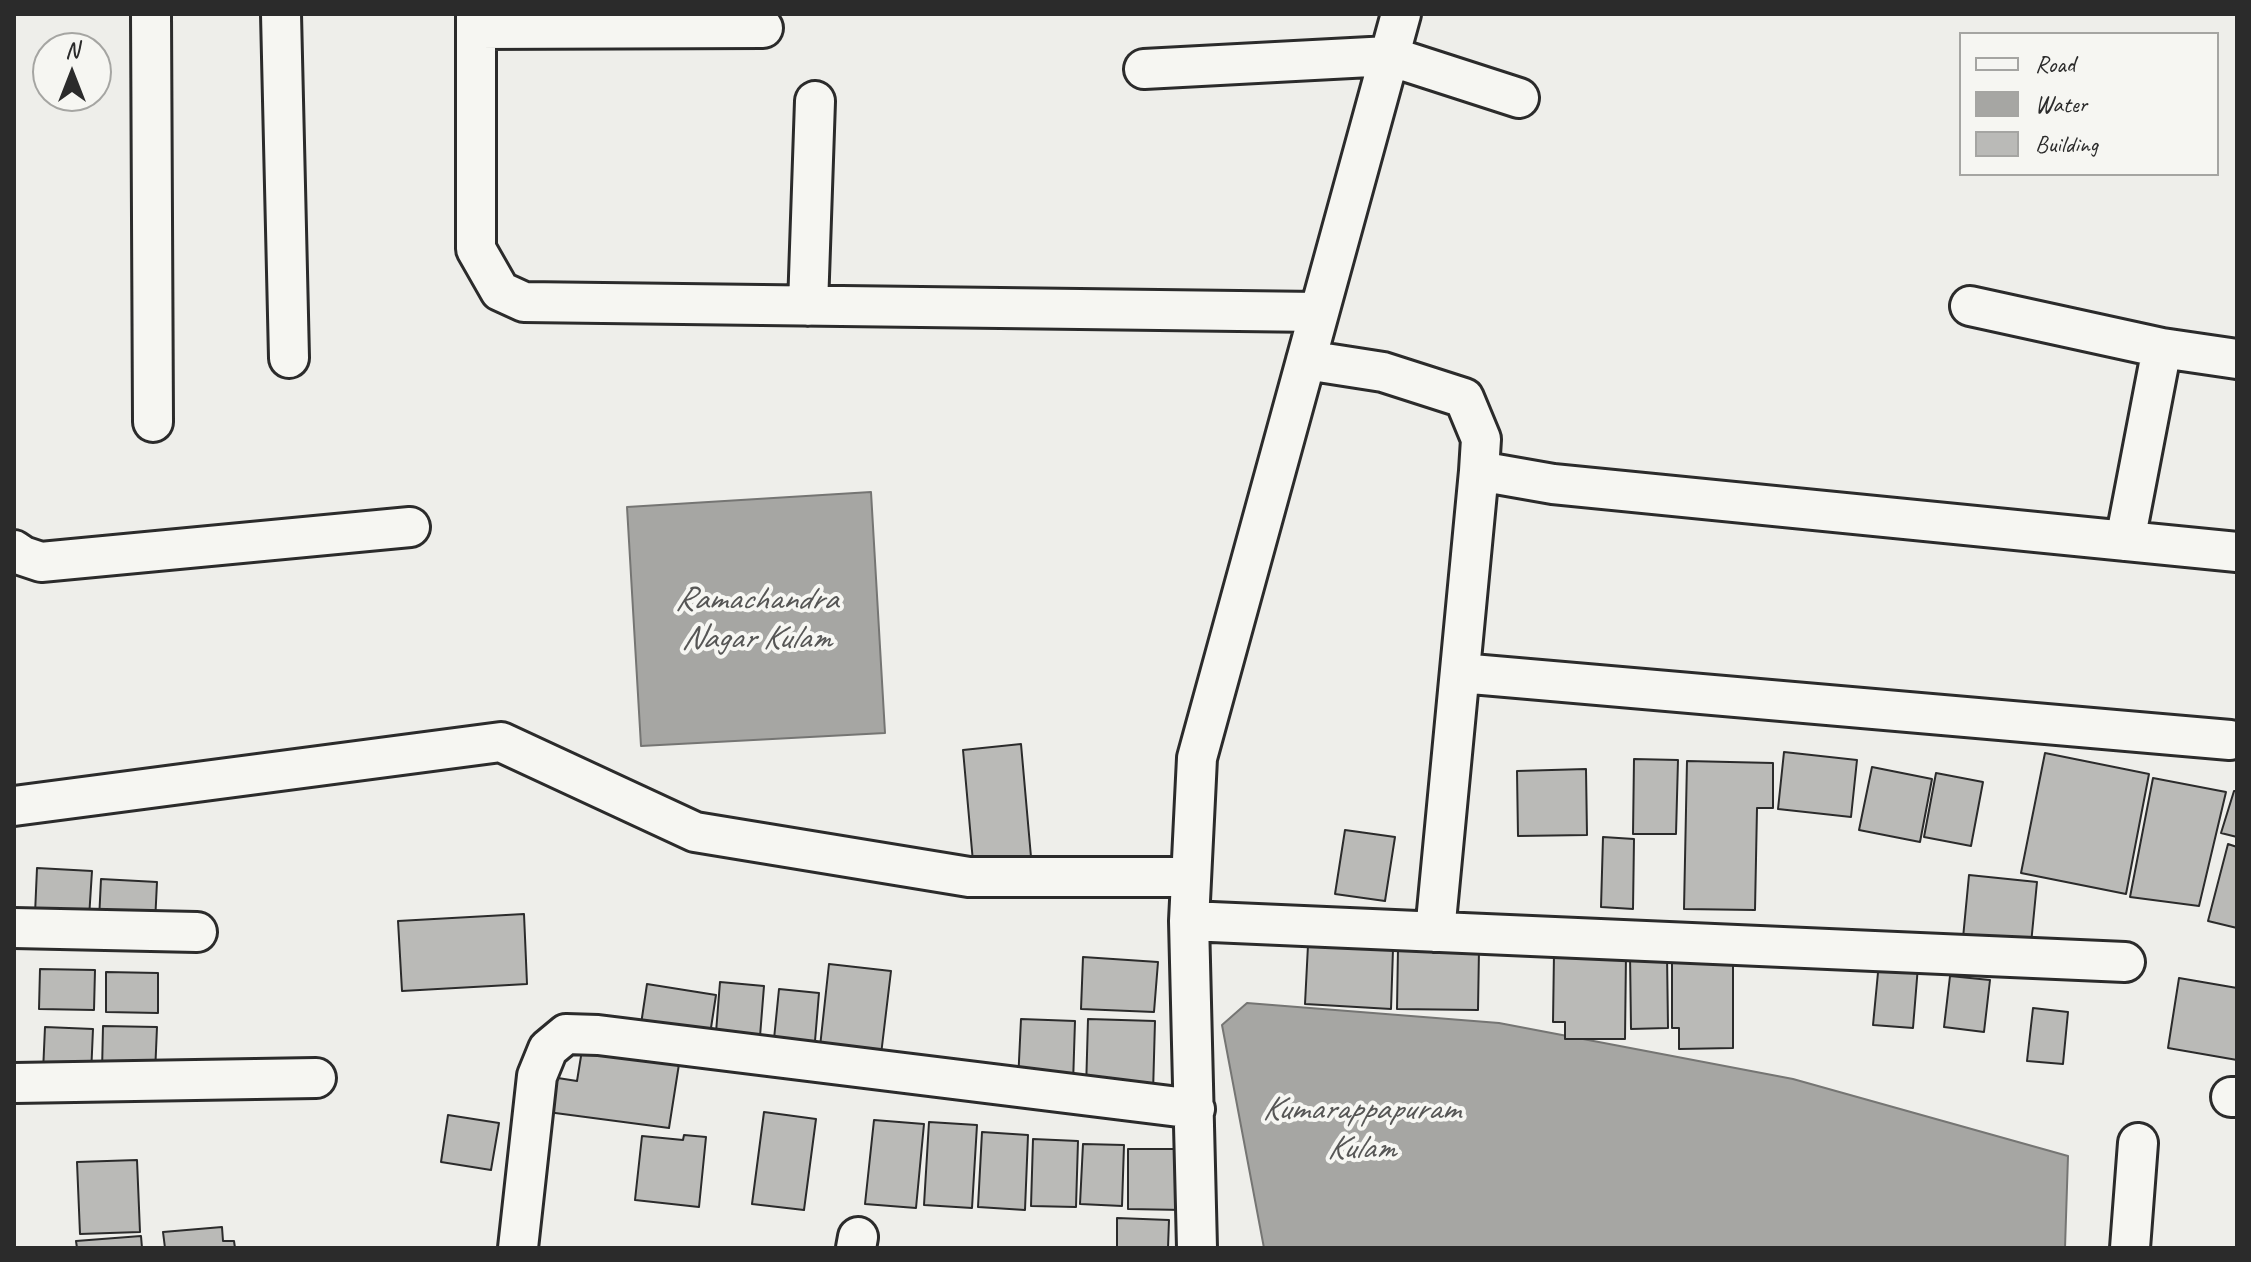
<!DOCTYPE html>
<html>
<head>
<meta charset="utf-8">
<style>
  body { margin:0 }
  #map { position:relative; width:2251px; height:1262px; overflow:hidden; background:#eeeeea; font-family:Caveat,sans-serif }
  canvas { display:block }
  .frame { position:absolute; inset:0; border:16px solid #2b2b2b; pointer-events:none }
  .legend { position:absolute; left:1959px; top:32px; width:260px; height:144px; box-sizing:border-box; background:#f6f6f2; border:2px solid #a5a5a2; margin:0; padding:10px 14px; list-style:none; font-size:24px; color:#2b2b2b }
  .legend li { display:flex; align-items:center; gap:16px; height:40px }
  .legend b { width:40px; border:2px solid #a5a5a2 }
  .north { position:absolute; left:32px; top:32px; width:80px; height:80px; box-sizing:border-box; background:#f6f6f2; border:2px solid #a5a5a2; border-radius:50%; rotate:0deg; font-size:22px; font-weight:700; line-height:32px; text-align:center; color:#2b2b2b }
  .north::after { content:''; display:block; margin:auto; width:28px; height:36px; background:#2b2b2b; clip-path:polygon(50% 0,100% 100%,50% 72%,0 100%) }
</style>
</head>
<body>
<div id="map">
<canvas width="2251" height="1262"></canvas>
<div class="frame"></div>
<ul class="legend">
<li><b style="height:10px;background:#f6f6f2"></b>Road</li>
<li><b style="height:22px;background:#a6a6a3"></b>Water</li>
<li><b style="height:22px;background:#babab7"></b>Building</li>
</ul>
<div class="north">N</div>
</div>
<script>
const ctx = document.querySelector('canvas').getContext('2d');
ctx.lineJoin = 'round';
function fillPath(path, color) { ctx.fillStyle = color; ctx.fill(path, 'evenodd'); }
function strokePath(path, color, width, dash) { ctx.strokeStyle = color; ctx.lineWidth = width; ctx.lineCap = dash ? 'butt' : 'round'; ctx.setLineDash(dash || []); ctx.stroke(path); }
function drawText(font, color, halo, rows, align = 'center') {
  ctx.font = font + ' Caveat,sans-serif'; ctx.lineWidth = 8; ctx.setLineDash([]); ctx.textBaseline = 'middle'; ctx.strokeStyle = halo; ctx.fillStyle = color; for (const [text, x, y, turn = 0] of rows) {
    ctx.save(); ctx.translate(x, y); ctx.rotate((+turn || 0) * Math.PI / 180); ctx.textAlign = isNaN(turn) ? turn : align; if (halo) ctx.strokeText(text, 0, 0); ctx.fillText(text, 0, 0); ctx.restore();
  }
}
const water = new Path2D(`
  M871,492l14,241 -244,13 -14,-239z
  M1247,1003l252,20 294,56 275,77 -3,92h-801l-42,-223z`);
fillPath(water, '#a6a6a3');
strokePath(water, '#757573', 2);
const building = new Path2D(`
  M1021,744l10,113 -58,5 -10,-112z
  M1784,752l73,8 -6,57 -73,-8z
  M2045,753l104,21 -23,120 -105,-21z
  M1634,759l44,1 -2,74h-43z
  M1687,761l86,2v45h-16l-2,102 -71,-1z
  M1872,767l60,12 -12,63 -61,-12z
  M1586,769l1,66 -69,1 -1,-65z
  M1936,773l47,9 -12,64 -47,-9z
  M2153,778l73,14 -27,114 -69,-9z
  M2234,791h3v46l-16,-4z
  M1345,830l50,7 -10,64 -50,-7z
  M1603,837l31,2 -1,70 -32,-2z
  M2228,844l9,3v81l-29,-7z
  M37,868l55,3 -3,47 -54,-4z
  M1969,875l68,7 -6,62 -68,-6z
  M101,879l56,3 -2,41 -56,-3z
  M524,914l3,70 -125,7 -4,-70z
  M1308,945l85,4 -2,60 -86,-5z
  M1398,948l81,1 -1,61 -81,-1z
  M1554,953l72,1 -1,85h-60v-17h-12z
  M1667,953l1,75 -37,1 -1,-75z
  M1733,954v94l-54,1v-21h-7v-73z
  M1083,957l75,5 -4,50 -73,-3z
  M1879,962l39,4 -5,62 -40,-3z
  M829,964l62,7 -11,92 -61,-7z
  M40,969l55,1 -1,40 -55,-1z
  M106,972l52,1v40l-52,-1z
  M1950,976l40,4 -6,52 -40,-5z
  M2179,978l58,10v72l-69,-12z
  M720,982l44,4 -5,63 -44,-4z
  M647,984l69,11 -7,46 -69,-10z
  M779,989l40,4 -5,60 -41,-4z
  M2033,1008l35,4 -5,52 -36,-3z
  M1021,1019l54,2 -2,63 -55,-2z
  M1088,1019l67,2 -2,72 -67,-3z
  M103,1026l54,1 -2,47 -53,-2z
  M45,1027l48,2 -2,46 -48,-3z
  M582,1050l97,14 -10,64 -129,-17 5,-35 32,5z
  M764,1112l52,7 -12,91 -52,-6z
  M448,1115l51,8 -8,47 -50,-8z
  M874,1120l50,4 -8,84 -51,-4z
  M929,1122l48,3 -5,83 -48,-3z
  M982,1132l46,3 -3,75 -47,-3z
  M684,1135l22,2 -7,70 -64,-7 7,-64 41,4z
  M1033,1139l45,2 -2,66 -45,-1z
  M1083,1144l41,1 -2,61 -42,-2z
  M1128,1149h56v61l-56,-1z
  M137,1160l3,72 -60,2 -3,-72z
  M1117,1218l52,2 -1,28h-51z
  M222,1227l1,14h11l1,7h-70l-2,-16z
  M141,1236l1,12h-65l-1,-7z`);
fillPath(building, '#babab7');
strokePath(building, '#2b2b2b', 2);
const minor = new Path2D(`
  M151,14l2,408
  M281,14l8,344
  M476,14v235l24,42 24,11 794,10
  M476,29l287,-1
  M1144,69l245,-13 130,42
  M808,306l7,-205
  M1970,306l192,42 -37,193
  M2162,348l75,11
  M1306,360l77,12 81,26 17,41 -2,32 74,13 684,68
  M14,550l9,6 18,6 369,-35
  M1460,673l770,67
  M14,806l487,-64 194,90 274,45h222
  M1189,921l936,41
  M14,928l183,4
  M1435,932l44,-461
  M14,1083l302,-5
  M2231,1097h6
  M518,1248l19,-172 11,-27 18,-15 32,1 597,74
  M856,1248l2,-11
  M1197,1248l-8,-327 8,-163 204,-744
  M2130,1248l8,-105`);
strokePath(minor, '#2b2b2b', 44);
strokePath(minor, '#f6f6f2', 38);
drawText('italic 34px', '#565655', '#f6f6f2', [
  ["Ramachandra",756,600],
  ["Nagar Kulam",756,639],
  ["Kumarappapuram",1361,1110],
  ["Kulam",1361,1149]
]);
</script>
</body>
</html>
